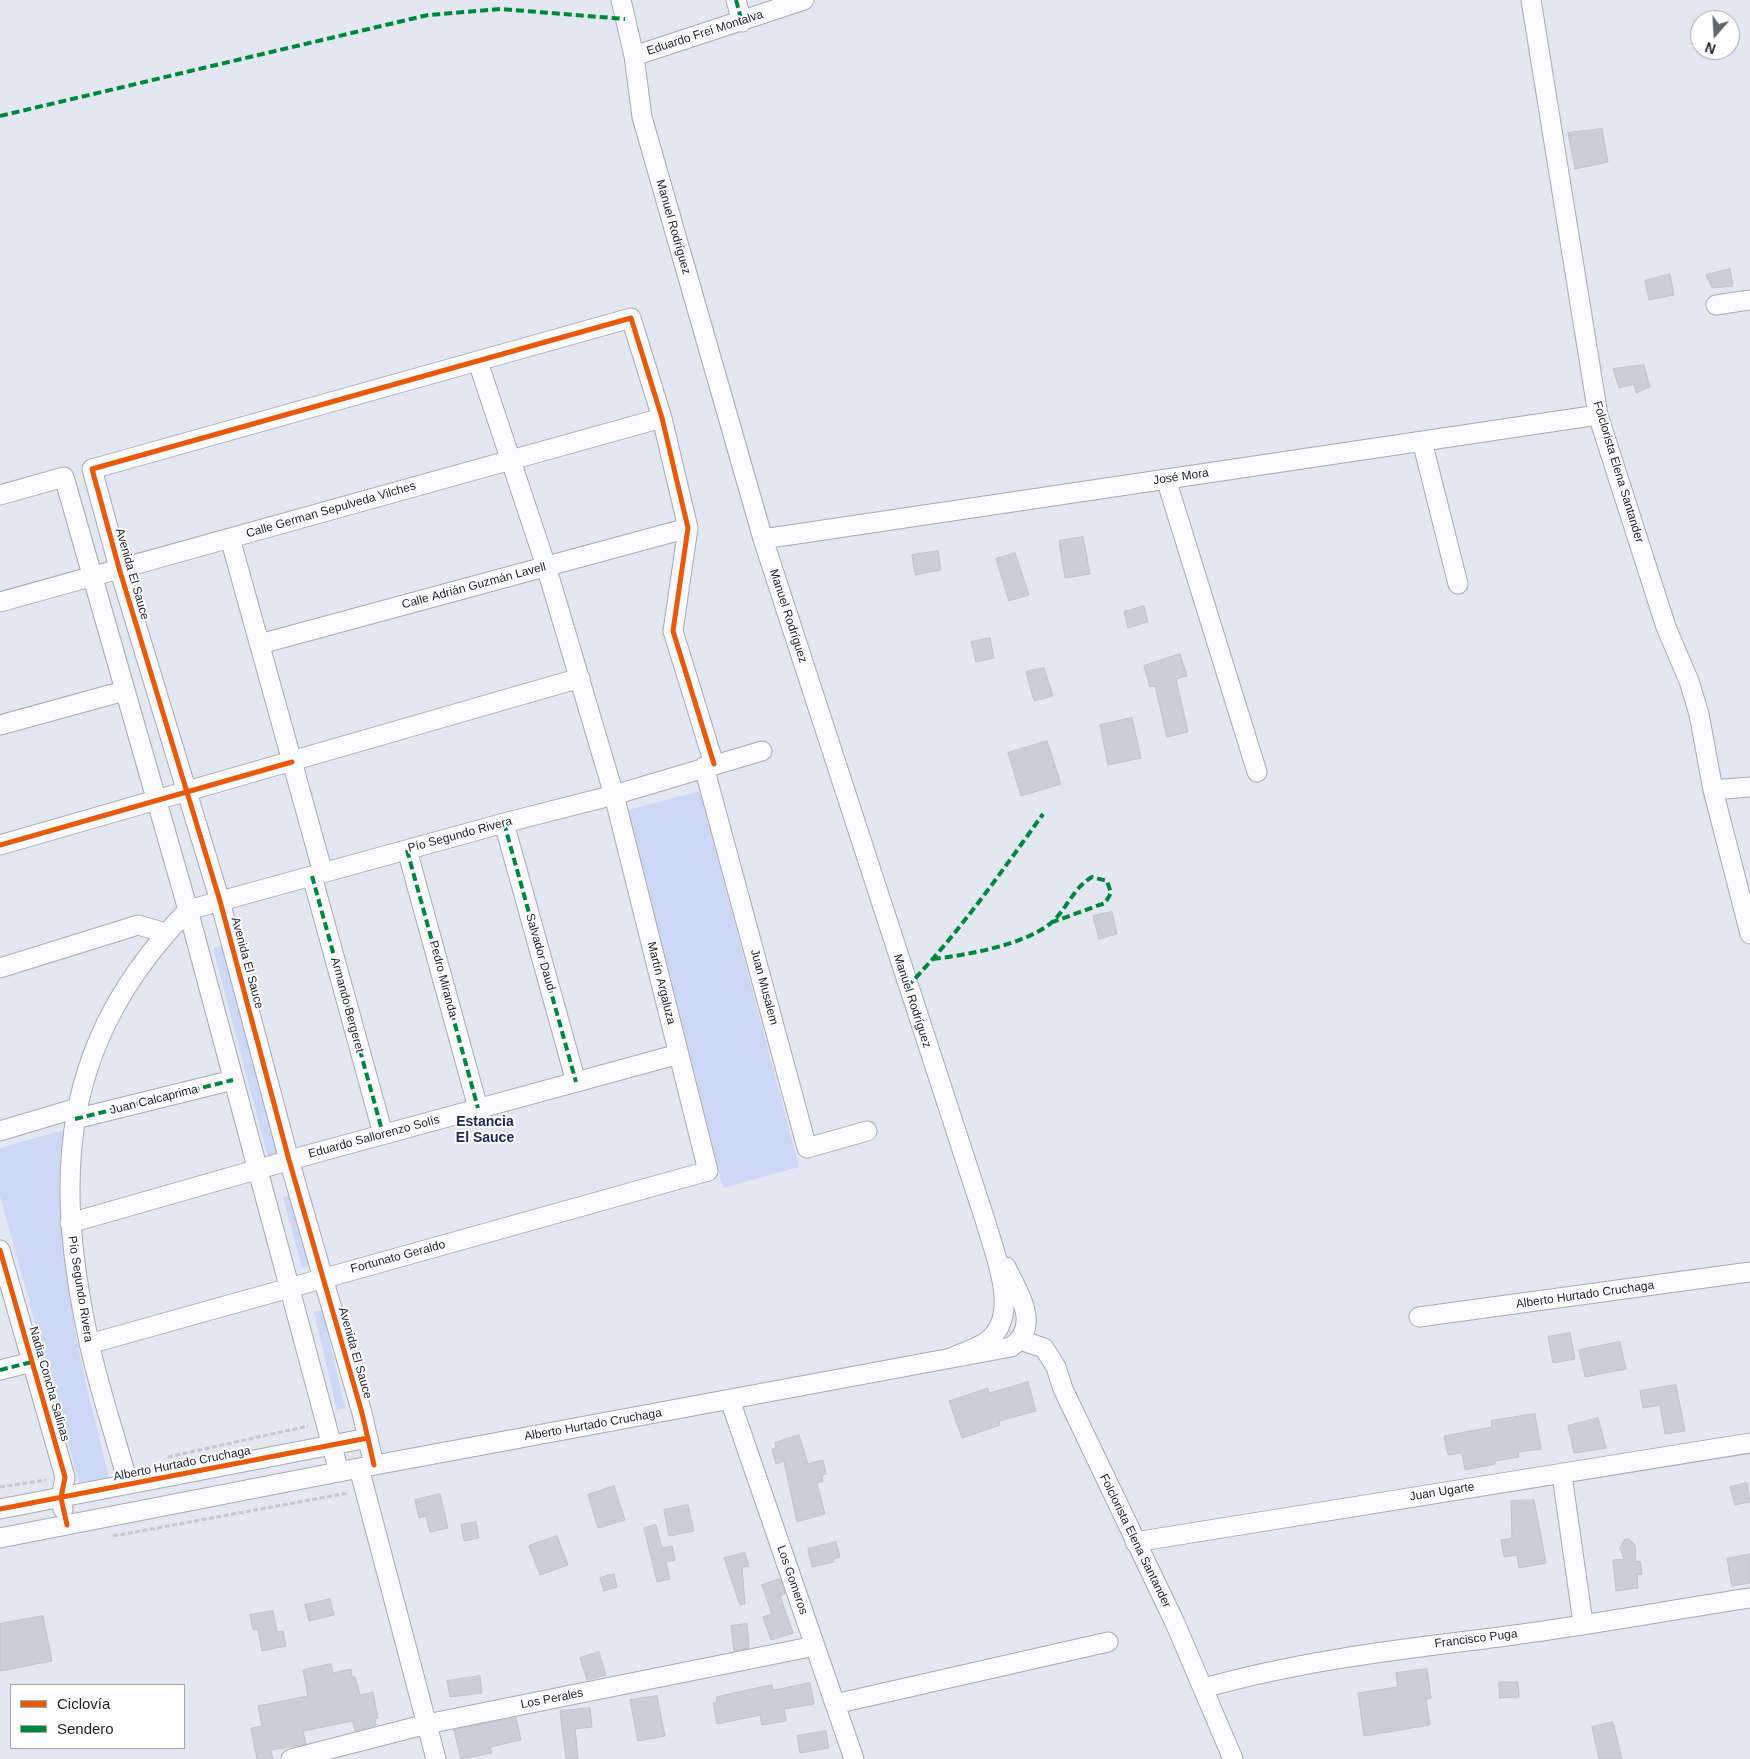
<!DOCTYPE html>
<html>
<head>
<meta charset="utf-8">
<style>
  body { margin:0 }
  #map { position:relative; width:1750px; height:1759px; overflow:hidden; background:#e2e7f2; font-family:Helvetica,sans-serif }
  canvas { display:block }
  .legend { position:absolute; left:10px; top:1684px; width:175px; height:65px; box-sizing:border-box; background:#fff; border:1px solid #a4a5a8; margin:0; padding:6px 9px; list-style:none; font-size:15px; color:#1c1f26 }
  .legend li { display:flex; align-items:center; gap:10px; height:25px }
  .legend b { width:25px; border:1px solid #a4a5a8 }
  .north { position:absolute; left:1690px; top:10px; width:50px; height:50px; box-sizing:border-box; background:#fff; border:1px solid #a4a5a8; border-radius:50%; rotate:199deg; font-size:14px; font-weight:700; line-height:20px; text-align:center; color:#1c1f26 }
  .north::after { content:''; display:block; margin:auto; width:18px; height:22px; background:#61656d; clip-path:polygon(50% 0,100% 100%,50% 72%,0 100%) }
</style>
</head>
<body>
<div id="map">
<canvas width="1750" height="1759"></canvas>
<ul class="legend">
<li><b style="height:6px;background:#e8590c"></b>Ciclovía</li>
<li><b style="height:6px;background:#00873e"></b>Sendero</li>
</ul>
<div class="north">N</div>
</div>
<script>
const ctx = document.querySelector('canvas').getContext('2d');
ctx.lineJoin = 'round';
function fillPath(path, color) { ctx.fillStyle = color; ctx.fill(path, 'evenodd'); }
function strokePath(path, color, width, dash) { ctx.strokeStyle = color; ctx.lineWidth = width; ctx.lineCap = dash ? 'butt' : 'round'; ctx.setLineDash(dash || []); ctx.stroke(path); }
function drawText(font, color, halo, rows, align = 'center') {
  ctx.font = font + ' Helvetica,sans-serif'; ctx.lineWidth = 4; ctx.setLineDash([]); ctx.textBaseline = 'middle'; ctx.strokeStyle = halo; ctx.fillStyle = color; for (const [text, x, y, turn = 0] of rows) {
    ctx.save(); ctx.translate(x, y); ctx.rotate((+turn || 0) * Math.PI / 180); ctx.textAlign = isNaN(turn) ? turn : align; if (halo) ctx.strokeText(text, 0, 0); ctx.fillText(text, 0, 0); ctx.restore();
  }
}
fillPath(new Path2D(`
  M700,791l99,376 -76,21 -95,-378z
  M224,945l55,211 -11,2 -55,-210z
  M64,1130c-2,71 1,142 13,212 9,46 22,91 32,137l-29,6 -80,-289v-48z
  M290,1195l20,70 -8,3 -19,-71z
  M322,1310l23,98 -8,2 -23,-98z`), '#ccd8f5');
const building = new Path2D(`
  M1602,129l6,33 -33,7 -7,-36z
  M1730,269l3,17 -21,2 -6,-13z
  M1670,274l4,21 -25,5 -4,-19z
  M1644,365l6,22 -14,6 -2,-9 -15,4 -6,-19z
  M1083,537l7,37 -25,4 -6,-37z
  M938,551l3,19 -26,5 -3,-20z
  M1015,553l14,42 -20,6 -13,-42z
  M1144,606l4,16 -20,6 -4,-16z
  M990,638l4,20 -18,4 -5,-20z
  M1180,654l7,22 -11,3 12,53 -21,5 -12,-51 -5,1 -6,-21z
  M1044,668l9,28 -19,5 -8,-29z
  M1132,718l9,40 -33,7 -8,-40z
  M1047,741l14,43 -40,12 -13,-43z
  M1112,912l5,22 -18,5 -6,-23z
  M1570,1333l5,26 -22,4 -5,-26z
  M1620,1342l6,27 -41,8 -6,-27z
  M1028,1382l8,29 -37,10 1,4 -38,13 -13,-37 39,-13 1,5z
  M1676,1385l9,46 -20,3 -5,-29 -17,3 -3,-17z
  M1535,1414l6,35 -23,3 1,5 -24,4v3l-30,6 -3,-17 -14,2 -4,-19 48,-9 -1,-6z
  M1598,1418l8,30 -32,5 -6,-27z
  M799,1435l9,29 15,-4 3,14 -4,1 1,6 -6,2 8,31 -28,8 -13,-61 -8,3 -4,-15 4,-1 -1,-5z
  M1747,1483l3,19 -15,3 -5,-18z
  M614,1486l11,34 -27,8 -10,-33z
  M440,1494l8,34 -18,4 -4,-16 -7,2 -4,-18z
  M1534,1500l12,63 -27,5 -2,-13 -13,2 -3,-17 11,-2 -1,-37z
  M688,1505l6,26 -25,5 -5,-26z
  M476,1522l3,16 -15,3 -3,-16z
  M656,1525l6,23 10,-2 3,14 -9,2 4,17 -13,3 -13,-54z
  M557,1536l11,29 -28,10 -11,-29z
  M1629,1539l6,6 1,17 4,-1 2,13 -5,1 1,13 -22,3 -3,-31 11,-1 -4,-11 4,-8z
  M836,1542l4,15 -7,2 1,3 -22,5 -4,-18z
  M745,1553l4,13 -7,1 3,37 -5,1 -16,-47z
  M1750,1554v29l-18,3 -5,-27z
  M614,1574l3,13 -13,4 -4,-13z
  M780,1579l5,15 -5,2 13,37 -22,7 -8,-23 9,-3 -10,-29z
  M330,1599l4,16 -25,6 -4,-16z
  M273,1611l4,21 6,-1 3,15 -24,5 -4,-22 -5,1 -3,-15z
  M43,1616l9,45 -52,10v-47z
  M747,1624l2,24 -15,3 -3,-25z
  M599,1652l7,23 -19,5 -7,-22z
  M331,1664l2,9 18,-4 1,8h3l5,18 13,-3 5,26 -3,1 1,6 -21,6 -2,-10 -50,10 3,13 -35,6 2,9h-16l-6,-31 11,-2 -4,-20 50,-10 -5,-26z
  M1427,1669l4,29 -5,1 4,26 -66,11 -6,-43 40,-6 -2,-14z
  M480,1676l2,17 -32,4 -3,-16z
  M1499,1682h19l1,15 -19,1z
  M810,1683l4,21 -30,5 2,12 -24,4 -2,-10 -43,9 -4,-21 4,-1 -1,-5 40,-9 16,-3 1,5z
  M657,1696l8,40 -27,5 -8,-41z
  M590,1708l2,19 -17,2 3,30h-12l-6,-48z
  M516,1718l5,22 -31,7 2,6 -31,6 -7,-29z
  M1613,1722l9,37h-23l-7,-32z
  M826,1731l3,17 -29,5 -3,-17z`);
fillPath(building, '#cbced8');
strokePath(building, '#bec2cb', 1);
const minor = new Path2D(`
  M621,0l13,56 8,61 121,422 223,684c9,33 36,94 0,119 -11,7 -24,11 -35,16
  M736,0l6,22
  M1531,0l67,415 68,212 23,54 10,33 14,76 37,144
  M634,56l170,-56
  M1716,305l34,-5
  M1422,441l36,143
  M1166,479l91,293
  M0,495l64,-18 124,433 151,562
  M230,538l93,335
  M763,539l835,-124
  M0,602l662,-184
  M260,644l428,-116
  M0,725l124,-34
  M704,767l103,381 60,-17
  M1713,790l37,-3
  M504,823l72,259
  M0,845l580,-167
  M407,850l71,258
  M312,876l71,258
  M0,968l138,-43 28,8
  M75,1119l158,-39
  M0,1131l77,-23
  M70,1223l238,-68 371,-101
  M0,1250l65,227 -4,21 2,11
  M1419,1317l331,-45
  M1020,1340l24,8 12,19 7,22 112,234 58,136
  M89,1344l619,-173 -94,-376 -68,-229 -68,-204
  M0,1370l32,-8
  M730,1400l124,359
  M374,1465l-12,-52 -73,-253 -69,-259 -101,-333 -27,-99 539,-151 31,100 26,110 -15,103 41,133
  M359,1468l77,291
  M1562,1475l21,148
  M128,1484c-12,-47 -29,-94 -39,-142 -37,-170 -28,-301 99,-432l316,-87 110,-28 148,-44
  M0,1509l368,-71
  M0,1538l359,-70 652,-121c31,-21 7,-54 -5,-80
  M1135,1542l615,-99
  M1204,1688c89,-25 180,-37 272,-48 92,-11 183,-28 274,-42
  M835,1704l273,-62
  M291,1759l136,-35 388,-78`);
strokePath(minor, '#a7aab3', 21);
strokePath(new Path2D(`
  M168,1457l140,-31
  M0,1487l46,-7
  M113,1536l235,-43`), '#c5c7cc', 3, [5, 2.5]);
strokePath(minor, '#fbfbfd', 19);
strokePath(new Path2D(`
  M736,0l6,22
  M0,116l428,-101 73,-6 124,10
  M504,823l72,259
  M407,850l71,258
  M312,876l71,258
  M933,959c34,-4 91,-14 118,-36 16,-14 22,-35 41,-46l15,4 4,12 -6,10 -55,20
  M907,987c51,-53 93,-113 136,-173
  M75,1119l158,-39
  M0,1370l32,-8`), '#00873e', 4, [8, 4]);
strokePath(new Path2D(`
  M0,845l292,-83
  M0,1250l65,227 -4,21 6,27
  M374,1465l-12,-52 -73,-253 -69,-259 -101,-333 -27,-99 539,-151 31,100 26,110 -15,103 41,133
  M0,1509l368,-71`), '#e8590c', 5);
drawText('12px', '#1c1f26', '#fff', [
  ["Eduardo Frei Montalva",705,33,-18],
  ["Manuel Rodríguez",673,227,74],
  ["Folclorista Elena Santander",1618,472,73],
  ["José Mora",1181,477,-8],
  ["Calle German Sepulveda Vilches",331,510,-16],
  ["Avenida El Sauce",132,574,74],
  ["Calle Adrián Guzmán Lavell",474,586,-15],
  ["Manuel Rodríguez",788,616,72],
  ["Pío Segundo Rivera",460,835,-15],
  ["Salvador Daud",540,952,74],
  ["Avenida El Sauce",247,963,75],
  ["Pedro Miranda",443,979,75],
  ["Martín Argaluza",661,983,76],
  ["Juan Musalem",764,987,75],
  ["Manuel Rodríguez",912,1001,72],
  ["Armando Bergeret",347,1005,75],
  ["Juan Calcaprima",154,1100,-14],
  ["Eduardo Sallorenzo Solís",374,1137,-15],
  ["Fortunato Geraldo",398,1257,-15],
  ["Pío Segundo Rivera",80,1289,81],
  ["Alberto Hurtado Cruchaga",1585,1295,-8],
  ["Avenida El Sauce",355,1353,74],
  ["Nadia Concha Salinas",49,1384,74],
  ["Alberto Hurtado Cruchaga",593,1425,-10],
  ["Alberto Hurtado Cruchaga",182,1464,-11],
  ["Juan Ugarte",1442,1492,-9],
  ["Folclorista Elena Santander",1135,1541,64],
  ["Los Gomeros",792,1580,71],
  ["Francisco Puga",1476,1639,-7],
  ["Los Perales",552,1699,-11]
]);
drawText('bold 14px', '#1a2960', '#fff', [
  ["Estancia",485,1122],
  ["El Sauce",485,1138]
]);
</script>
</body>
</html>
